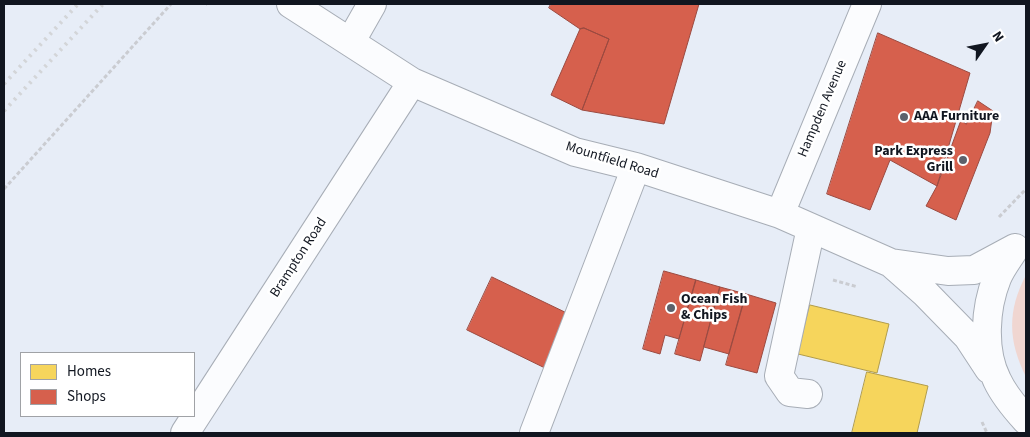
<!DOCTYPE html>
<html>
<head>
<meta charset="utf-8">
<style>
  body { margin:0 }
  #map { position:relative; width:1030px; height:437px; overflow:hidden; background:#e7edf7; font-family:"Source Sans 3",sans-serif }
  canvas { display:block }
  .frame { position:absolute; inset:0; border:5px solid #111620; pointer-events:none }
  .legend { position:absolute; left:20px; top:352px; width:175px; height:65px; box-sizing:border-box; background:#fff; border:1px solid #a0a2a6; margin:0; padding:6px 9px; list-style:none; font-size:15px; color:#111620 }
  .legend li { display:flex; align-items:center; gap:10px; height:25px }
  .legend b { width:25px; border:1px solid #a0a2a6 }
  .north { position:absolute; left:960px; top:20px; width:50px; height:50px; -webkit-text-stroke:4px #fff; paint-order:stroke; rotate:57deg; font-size:14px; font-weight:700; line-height:20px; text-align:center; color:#111620 }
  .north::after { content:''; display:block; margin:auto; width:18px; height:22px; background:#111620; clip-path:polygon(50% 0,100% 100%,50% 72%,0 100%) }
</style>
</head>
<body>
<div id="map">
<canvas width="1030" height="437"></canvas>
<div class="frame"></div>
<ul class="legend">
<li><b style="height:14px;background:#f6d55c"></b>Homes</li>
<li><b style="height:14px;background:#d6604d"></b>Shops</li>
</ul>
<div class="north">N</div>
</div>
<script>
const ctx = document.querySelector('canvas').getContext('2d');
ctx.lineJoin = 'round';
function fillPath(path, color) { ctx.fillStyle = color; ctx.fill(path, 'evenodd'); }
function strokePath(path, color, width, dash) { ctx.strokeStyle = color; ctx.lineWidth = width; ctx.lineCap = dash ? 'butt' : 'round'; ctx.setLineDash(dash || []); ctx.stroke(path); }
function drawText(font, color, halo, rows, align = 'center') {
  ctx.font = font + ' "Source Sans 3",sans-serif'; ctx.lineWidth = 5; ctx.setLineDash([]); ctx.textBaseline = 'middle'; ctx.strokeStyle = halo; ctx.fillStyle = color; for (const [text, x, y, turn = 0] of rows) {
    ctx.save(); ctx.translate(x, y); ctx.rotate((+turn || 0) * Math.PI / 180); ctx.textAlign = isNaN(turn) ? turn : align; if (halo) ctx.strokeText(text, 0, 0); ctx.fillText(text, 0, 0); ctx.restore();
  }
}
fillPath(new Path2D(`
  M1026,275v102c-18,-36 -19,-66 0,-102z`), '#f0d6d1');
const homes = new Path2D(`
  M810,305l79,19 -12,49 -79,-19z
  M867,372l61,14 -11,47h-65z`);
fillPath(homes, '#f6d55c');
strokePath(homes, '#b19c4a', 1);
const shops = new Path2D(`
  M551,4h148l-35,120 -82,-14 27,-71 -25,-11 -4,1 -31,-21z
  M584,28l25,11 -27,71 -31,-15 29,-66z
  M878,33l92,40 -33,113 -47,-26 -20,50 -43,-16z
  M978,101l15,10 -3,22 -34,87 -30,-14 11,-20 24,-66 5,4z
  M664,271l32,9 -17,59 -14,-4 -5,19 -17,-5z
  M492,277l81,39 -26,53 -80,-39z
  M696,280l24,7 -20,74 -25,-7z
  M720,287l26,7 -17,60 -25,-7z
  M746,294l30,9 -19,70 -31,-8z`);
fillPath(shops, '#d6604d');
strokePath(shops, '#9b4a40', 1);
const minor = new Path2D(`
  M291,4l121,78 163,70 61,15 144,47 111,49 57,8 26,-1 41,-22
  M351,41l21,-37
  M780,214l87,-210
  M1015,248c-6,10 -14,20 -18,30 -12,30 -15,72 0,102 7,15 18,28 29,40
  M891,263l34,30 43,44 21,32
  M808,394l-18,-2 -11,-16 32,-148
  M185,433l227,-351
  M534,433l102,-266`);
strokePath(minor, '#a7adb6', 30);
strokePath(new Path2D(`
  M206,4h1
  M4,189l167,-185
  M999,217l27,-28
  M833,280l25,7
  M982,422l5,11`), '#caccd1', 3, [4, 2.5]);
strokePath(minor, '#fbfcfe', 28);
strokePath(new Path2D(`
  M4,84l74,-80
  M4,111l99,-107`), '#d3d5d8', 4, [2.5, 5]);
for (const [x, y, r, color] of [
  [904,117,5,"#5c616b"],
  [963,160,5,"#5c616b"],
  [671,308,5,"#5c616b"]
]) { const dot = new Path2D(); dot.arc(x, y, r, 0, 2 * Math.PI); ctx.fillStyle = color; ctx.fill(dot); strokePath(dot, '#fff', 2); }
drawText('14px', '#111620', '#fff', [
  ["Hampden Avenue",823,109,-67],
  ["Mountfield Road",612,161,17],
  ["Brampton Road",299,258,-57]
]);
drawText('bold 14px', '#111620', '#fff', [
  ["AAA Furniture",914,117],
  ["Park Express",953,152,"right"],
  ["Grill",953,168,"right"],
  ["Ocean Fish",681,300],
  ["& Chips",681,316]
], 'left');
</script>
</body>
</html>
